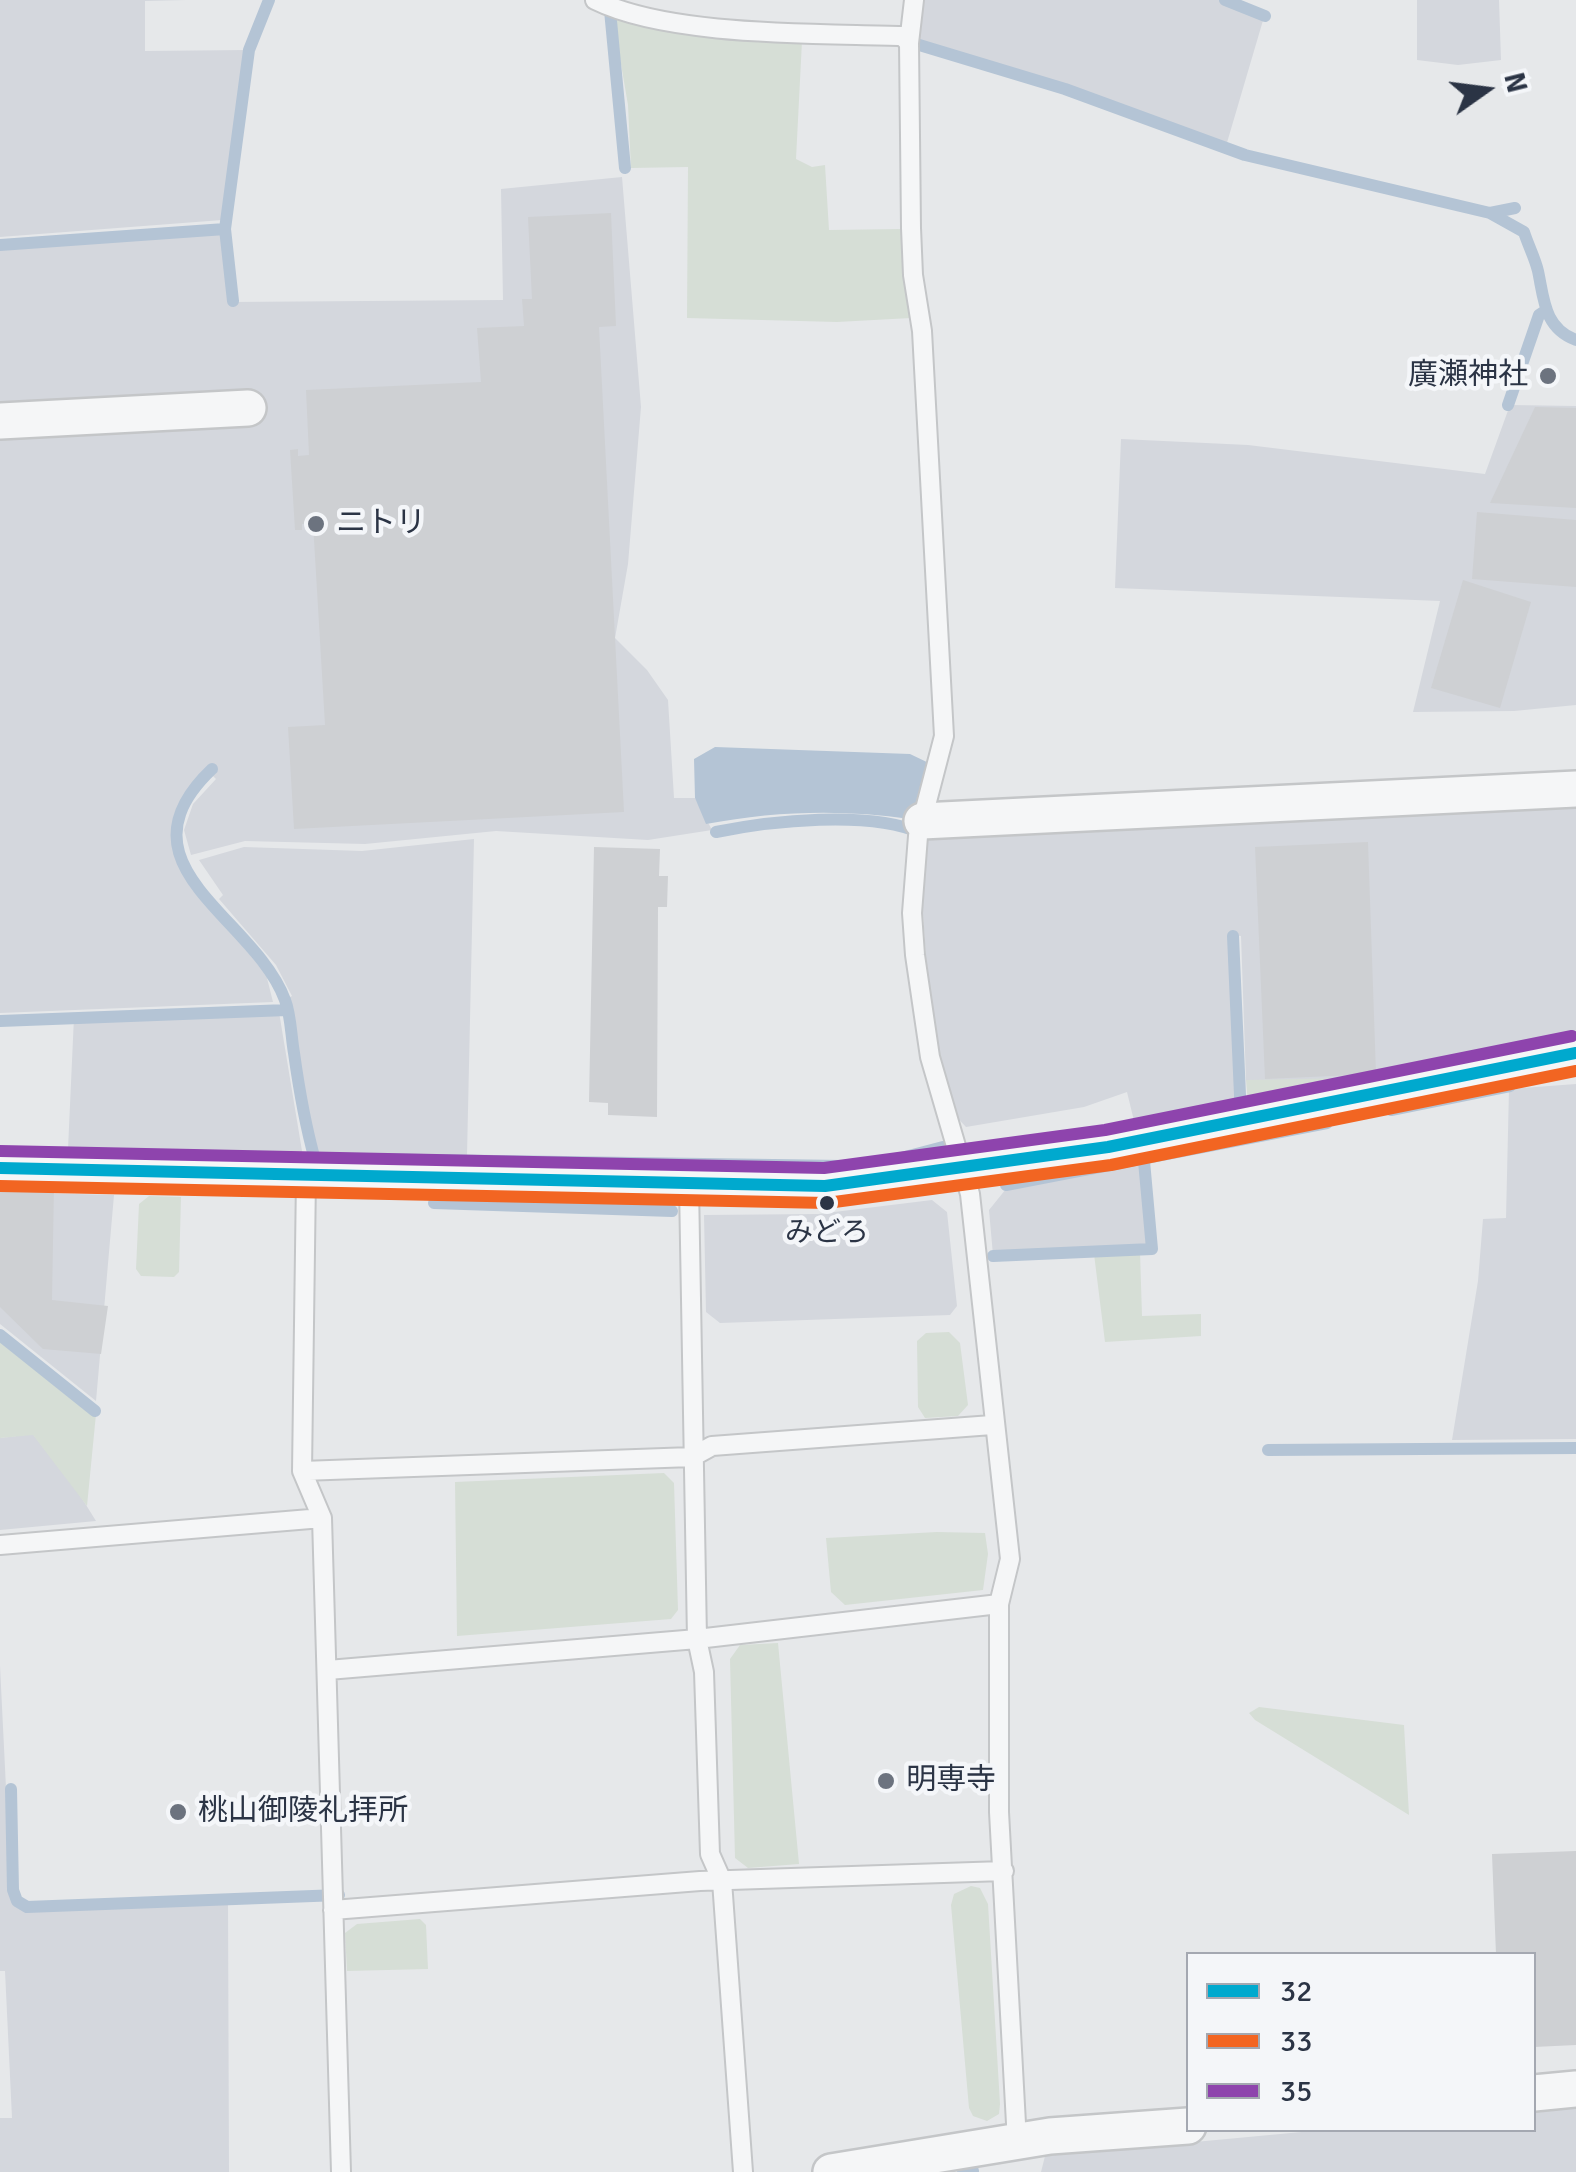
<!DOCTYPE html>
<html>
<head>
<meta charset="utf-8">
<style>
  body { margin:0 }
  #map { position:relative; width:1576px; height:2172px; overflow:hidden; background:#e6e8ea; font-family:Signika,sans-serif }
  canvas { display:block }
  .legend { position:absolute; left:1186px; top:1952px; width:350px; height:180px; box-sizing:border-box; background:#f4f6f9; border:2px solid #a4a8b1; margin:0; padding:12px 18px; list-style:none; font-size:30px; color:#2b3445 }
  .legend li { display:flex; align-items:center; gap:20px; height:50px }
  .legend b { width:50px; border:2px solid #a4a8b1 }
  .north { position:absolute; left:1436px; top:40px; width:100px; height:100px; -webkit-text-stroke:8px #f4f6f9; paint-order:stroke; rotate:76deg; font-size:28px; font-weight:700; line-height:40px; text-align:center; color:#2b3445 }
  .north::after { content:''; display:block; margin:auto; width:35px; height:45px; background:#2b3445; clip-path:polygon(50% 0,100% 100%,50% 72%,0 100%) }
</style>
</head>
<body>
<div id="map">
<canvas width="1576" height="2172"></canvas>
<ul class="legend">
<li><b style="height:12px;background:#00a9ce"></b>32</li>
<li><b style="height:12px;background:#f26522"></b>33</li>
<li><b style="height:12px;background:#8e44ad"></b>35</li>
</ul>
<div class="north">N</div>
</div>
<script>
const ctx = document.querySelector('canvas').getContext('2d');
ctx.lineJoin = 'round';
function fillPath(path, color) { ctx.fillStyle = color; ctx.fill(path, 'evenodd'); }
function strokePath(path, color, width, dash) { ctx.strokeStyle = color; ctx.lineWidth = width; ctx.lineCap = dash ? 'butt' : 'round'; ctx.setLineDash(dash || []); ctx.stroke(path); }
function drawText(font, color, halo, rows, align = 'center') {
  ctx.font = font + ' Signika,"Noto Sans JP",sans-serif'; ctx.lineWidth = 9; ctx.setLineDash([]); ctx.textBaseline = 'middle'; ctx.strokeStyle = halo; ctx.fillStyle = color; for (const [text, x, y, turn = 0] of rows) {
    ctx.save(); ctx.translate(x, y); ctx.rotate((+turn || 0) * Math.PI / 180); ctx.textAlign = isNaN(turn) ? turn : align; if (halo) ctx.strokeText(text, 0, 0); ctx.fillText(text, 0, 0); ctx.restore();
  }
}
fillPath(new Path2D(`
  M0,0h186l-41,1v50l102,-1 -25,170 -222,17z
  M922,0h298l44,17 -38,129 -161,-59 -148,-43z
  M1417,0h82l2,60 -43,5 -41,-5z
  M622,177l19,230 -13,157 -13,74 32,32 21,30 6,98h21l17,32 -64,10 -152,-9 -131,13 -120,-3 -54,14 -7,-25 9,-26 23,-25 -10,-10 -24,30 -10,32 2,17 12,30 80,96 7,28 -273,11v-765l223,-16 7,70 273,-2 -2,-111z
  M1510,405l66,1v299l-62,6 -101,1 27,-111 -325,-13 6,-149 127,6 237,29z
  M1576,807v228l-224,46 -106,-1 -5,-144 -9,-1 7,170 -104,20 -8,-33 -43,15 -118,20 -14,-15 -13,-58 -13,-96 -4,-58 5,-61z
  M474,839l-7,316 -149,1 -10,-33 -20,-125 4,-2 -16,-31 -57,-66 4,-4 -24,-35 45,-13 118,4z
  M279,1012l24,145 -235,-8 6,-132z
  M1576,1084v355l-124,1 26,-159 5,-62 23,-1 3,-129z
  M1143,1165l7,83 -157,7 -4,-45 17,-21z
  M0,1192l114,3 -18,206 -96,-77z
  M932,1200l15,12 10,94 -7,9 -230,8 -14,-11 -2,-97 114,-1z
  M33,1434l45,58 18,29 -96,9v-92z
  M0,1666l11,224 4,12 16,9 197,-9 1,270h-229v-54h12l-7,-147h-5z
  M1576,2105v67h-535l4,-16 278,-26h211v-21z`), '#d4d7dd');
fillPath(new Path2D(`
  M613,17l189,24 -6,118 16,8 13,-2 4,65 72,-1 10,89 -74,4 -150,-4 1,-151 -57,1 -3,-63z
  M1352,1078v3l-104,22 -2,-23z
  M149,1196l32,1 -2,75 -5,5 -33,-1 -5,-7 3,-65z
  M1140,1252l2,64 59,-2v22l-96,6 -11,-88z
  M949,1332l11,11 8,62 -10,11 -33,2 -7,-11 -1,-66 9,-8z
  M0,1340l96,74 -9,92 -54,-71 -33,3z
  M664,1473l10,10 4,127 -7,9 -214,17 -2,-154z
  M937,1532l48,1 3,21 -5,36 -138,15 -14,-13 -5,-54z
  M778,1643l21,221 -51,4 -13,-10 -5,-199 10,-14z
  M1259,1707l145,18 5,90 -154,-95 -6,-7z
  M971,1886l9,2 8,16 12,200 -1,10 -12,7 -14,-5 -4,-8 -18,-203 3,-11z
  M420,1919l6,6 2,44 -81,2 -2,-38 12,-9z`), '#d6ded6');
fillPath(new Path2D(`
  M715,747l195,7 23,11 -23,54c-68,-10 -136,-8 -204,5l-11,-26 -1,-39z`), '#b4c4d5');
strokePath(new Path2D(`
  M609,0l16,168
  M1225,0l40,16
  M916,44l149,45 180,66 245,58 34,19c4,13 11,26 14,39 6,28 6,57 38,69
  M1490,213l25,-5
  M0,245l225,-16
  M233,301l-8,-72 24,-179 20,-50
  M1508,405l31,-90 6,-4
  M212,769c-101,96 42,147 73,231 6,15 6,36 9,53 5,36 11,71 21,107
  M716,832c54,-11 153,-22 205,1
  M1233,936l8,182
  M0,1021l287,-11
  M1391,1110l119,-24
  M355,1159l488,7 43,-4 57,-15
  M1006,1185l321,-62
  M434,1203l238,8
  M993,1256l159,-7 -8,-88
  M0,1335l95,76
  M1268,1450l308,-2
  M11,1789l2,101 4,11 10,6 312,-12
  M963,2172l10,-1`), '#b4c4d5', 12);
fillPath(new Path2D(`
  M611,213l5,113 -17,1 25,485 -330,17 -6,-102 37,-2 -12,-202 -11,1v6h-7l-5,-80 8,-1v7l11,-1 -3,-65 175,-8 -4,-54 47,-2 -2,-27h10l-4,-82z
  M1535,407l41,1v100l-86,-5z
  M1477,512l99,8v67l-104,-8z
  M1463,580l68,22 -31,106 -69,-20z
  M1368,842l8,232 -111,5 -10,-232z
  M594,847l66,2 -1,27h9l-1,31h-9l-1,210 -49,-2v-12l-19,-1z
  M0,1184l54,1 -2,115 56,6 -7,48 -58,-5 -43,-42z
  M1576,1851v194l-42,2v-93h-38l-4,-100z`), '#ced0d3');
const lane = new Path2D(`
  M595,0c75,37 222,33 307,36l7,7
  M914,0l-5,43 2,185 2,47 9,56 22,405 -26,100 -6,77 3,42 15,102 40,137 40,365 -11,45v208l18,330
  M306,1177l-4,294 20,47 19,654
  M689,1186l8,453 7,33 6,182 12,27 21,291
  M302,1471l390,-14 20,-11 280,-21
  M0,1545l322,-27
  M328,1670l369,-31 302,-35
  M333,1910l367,-29 304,-10`);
const street = new Path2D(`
  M0,421l248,-13
  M922,821l654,-32
  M0,1168l825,18c252,-24 503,-80 751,-133
  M1534,2093l42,-4
  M831,2172l219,-36 138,-10`);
strokePath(lane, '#c4c6c8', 22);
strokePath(street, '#c4c6c8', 40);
strokePath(lane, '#f5f6f7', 18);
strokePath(street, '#f5f6f7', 35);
strokePath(new Path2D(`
  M0,1168l825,18 283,-39 468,-94`), '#00a9ce', 12);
strokePath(new Path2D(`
  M0,1186l827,17 284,-38 465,-94`), '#f26522', 12);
strokePath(new Path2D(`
  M0,1151l824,17 281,-38 467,-94`), '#8e44ad', 12);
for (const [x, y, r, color] of [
  [1548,376,10,"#6c737f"],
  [316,524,10,"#6c737f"],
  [827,1203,9,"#2b3445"],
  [886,1781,10,"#6c737f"],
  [178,1812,10,"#6c737f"]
]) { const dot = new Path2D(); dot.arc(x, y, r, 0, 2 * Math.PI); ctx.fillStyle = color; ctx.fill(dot); strokePath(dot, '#f4f6f9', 4); }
drawText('28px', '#2b3445', '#f4f6f9', [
  ["みどろ",827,1234]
]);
drawText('30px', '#2b3445', '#f4f6f9', [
  ["廣瀬神社",1528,376,"right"],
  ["ニトリ",336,524],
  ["明専寺",906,1781],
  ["桃山御陵礼拝所",198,1812]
], 'left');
</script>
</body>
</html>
